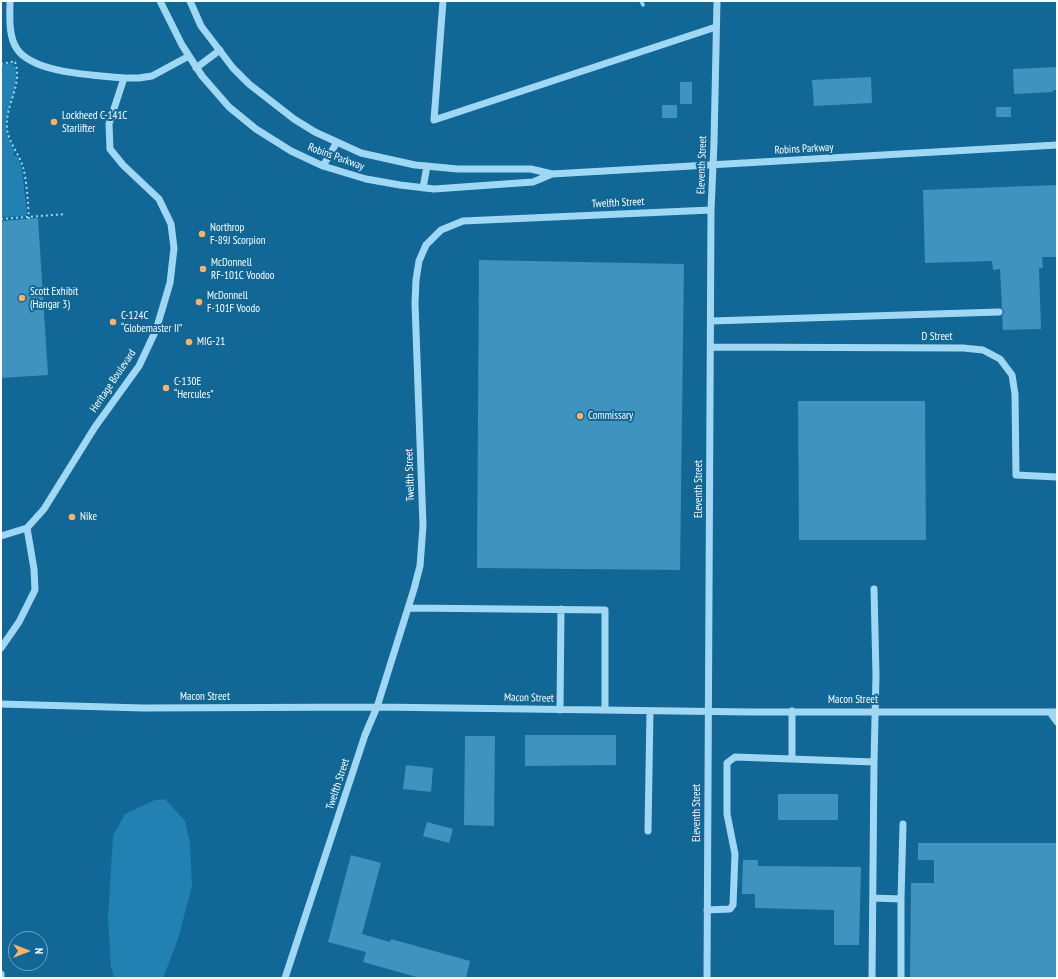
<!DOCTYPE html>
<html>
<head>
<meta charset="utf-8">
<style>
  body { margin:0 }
  #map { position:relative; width:1058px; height:979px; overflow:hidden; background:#116795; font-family:"PT Sans Narrow",sans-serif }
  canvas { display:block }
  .frame { position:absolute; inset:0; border:2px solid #fff; pointer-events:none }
  .north { position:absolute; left:8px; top:931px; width:40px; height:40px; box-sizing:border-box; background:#116795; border:1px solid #70a4bf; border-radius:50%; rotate:90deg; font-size:11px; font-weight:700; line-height:16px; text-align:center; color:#fff }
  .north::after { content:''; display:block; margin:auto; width:14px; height:18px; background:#ffb062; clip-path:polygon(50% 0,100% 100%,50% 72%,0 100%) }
</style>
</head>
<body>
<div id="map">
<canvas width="1058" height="979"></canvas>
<div class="frame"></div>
<div class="north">N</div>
</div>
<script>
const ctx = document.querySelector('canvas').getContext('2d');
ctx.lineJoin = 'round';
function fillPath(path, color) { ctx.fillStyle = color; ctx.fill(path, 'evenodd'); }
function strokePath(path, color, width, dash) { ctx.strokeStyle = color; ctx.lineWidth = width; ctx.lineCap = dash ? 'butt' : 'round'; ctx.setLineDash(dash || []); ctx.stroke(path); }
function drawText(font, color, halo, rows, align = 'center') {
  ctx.font = font + ' "PT Sans Narrow",sans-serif'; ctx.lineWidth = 4; ctx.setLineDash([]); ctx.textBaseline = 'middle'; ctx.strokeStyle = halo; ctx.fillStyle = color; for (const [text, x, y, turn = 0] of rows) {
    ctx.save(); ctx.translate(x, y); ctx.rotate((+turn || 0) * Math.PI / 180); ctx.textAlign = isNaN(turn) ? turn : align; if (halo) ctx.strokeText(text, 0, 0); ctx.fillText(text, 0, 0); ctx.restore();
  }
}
fillPath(new Path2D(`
  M11,63c14,9 -5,48 -5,61 0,10 4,19 9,27l-2,4 5,2 4,13 5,43 -1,3 -25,1v-152z
  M165,799l20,22 5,22 2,43 -14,53 -15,39h-49l-3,-11 -3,-49 5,-82 12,-22 30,-14z`), '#2081b2');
strokePath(new Path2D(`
  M641,1l2,4`), '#92d6f6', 3.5);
fillPath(new Path2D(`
  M1057,67v23h-4v2l-39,2 -1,-25z
  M871,77l1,26 -58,3 -2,-26z
  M680,82h12v22h-12z
  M662,105h15v13h-15z
  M996,107h15v10h-15z
  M1057,185v72h-15l1,11h-4l2,61 -38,1 -1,-14 2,-4 -2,-4 -2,-39 -7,1 -1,-9 -67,2 -2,-73z
  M38,218l10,157 -47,3v-157z
  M479,260l205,4 -4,306 -203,-2z
  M798,401h127l1,139h-127z
  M525,735h91v30l-91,1z
  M465,736h30l-1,90 -30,-1z
  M406,765l27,3 -2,24 -28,-3z
  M778,794h60v26h-60z
  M427,822l26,7 -4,14 -26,-7z
  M918,843h139v135h-147l1,-95h23v-23h-16z
  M351,855l30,8 -19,71 28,8 1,-3 79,22 -4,17h-46l-57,-16 3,-10 -38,-10z
  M743,860h15v6l103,1 -2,78h-25v-35l-79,-2v-14h-13z`), '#3e94be');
strokePath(new Path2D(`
  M15,62c8,23 -10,43 -8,66 1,13 12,26 16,39 4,14 5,37 6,52
  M1,64l15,-3
  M1,219l65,-5`), '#a0d8f3', 2, [2, 3]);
strokePath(new Path2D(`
  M160,1l22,44 20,31 27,31 27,22 35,22 32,15 43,13 34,6 34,4 99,-7 19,-8
  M190,1l11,25 32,42 16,16 45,35 21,13 46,21 54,12 43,4h73l21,5 505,-29
  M443,1l-9,119 282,-93
  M196,68l24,-18
  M124,78h15l13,-2 37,-20
  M323,166l14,-24
  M423,188l4,-22
  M711,321l288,-9
  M711,347l252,1 20,2 17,9 12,16 3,19 1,81 41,2
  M1,536l26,-8 17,-19 51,-82 44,-61 17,-36 14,-47 4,-35 -3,-24 -12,-25 -36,-34 -13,-16 -1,-25 15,-46c-28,-3 -90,-4 -107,-29 -9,-13 -7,-33 -7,-48
  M408,608l197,2v100
  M1,648l18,-26 16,-32 -1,-21 -7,-41
  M1,704l142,4 234,-1 373,5h307
  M560,710l1,-101
  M792,711v48
  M1050,712l7,10
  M648,831l2,-120
  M873,898l28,1v79
  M901,899l2,-75
  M707,910l23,-1 3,-4 2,-51 -8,-40v-51l8,-6 139,5
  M1,974v4
  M285,978l80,-243 12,-28 37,-118 6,-23 3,-40 -8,-223 1,-23 3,-19 7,-16 15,-15 22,-9 248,-11
  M707,978l4,-768 3,-67 3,-142
  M872,978l2,-216 2,-87 -2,-86`), '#a0d8f3', 7);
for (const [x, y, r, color] of [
  [54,122,4,"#ffb062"],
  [202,234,4,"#ffb062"],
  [203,269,4,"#ffb062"],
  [22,298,4,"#ffb062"],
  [199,302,4,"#ffb062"],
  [113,322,4,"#ffb062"],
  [189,342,4,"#ffb062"],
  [166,388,4,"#ffb062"],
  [580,416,4,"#ffb062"],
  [72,517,4,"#ffb062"]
]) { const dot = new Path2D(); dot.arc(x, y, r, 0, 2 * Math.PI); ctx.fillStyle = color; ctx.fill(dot); strokePath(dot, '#116795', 1.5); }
drawText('11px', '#fff', '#116795', [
  ["Lockheed C-141C",62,116],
  ["Starlifter",62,129],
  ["Northrop",210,228],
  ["F-89J Scorpion",210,241],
  ["McDonnell",211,263],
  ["RF-101C Voodoo",211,276],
  ["Scott Exhibit",30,292],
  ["(Hangar 3)",30,305],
  ["McDonnell",207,296],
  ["F-101F Voodo",207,309],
  ["C-124C",121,316],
  ["“Globemaster II”",121,329],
  ["MIG-21",197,342],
  ["C-130E",174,382],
  ["“Hercules”",174,395],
  ["Commissary",588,416],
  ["Nike",80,517]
], 'left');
drawText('11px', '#fff', '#116795', [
  ["Robins Parkway",804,149,-3],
  ["Robins Parkway",336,157,20],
  ["Eleventh Street",702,165,-88],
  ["Twelfth Street",618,203,-3],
  ["D Street",937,337],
  ["Heritage Boulevard",113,381,-56],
  ["Twelfth Street",410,475,-92],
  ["Eleventh Street",699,489,-90],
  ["Macon Street",205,697],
  ["Macon Street",529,698,1],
  ["Macon Street",853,700],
  ["Twelfth Street",338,784,-72],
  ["Eleventh Street",697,813,-90]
]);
</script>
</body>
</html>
